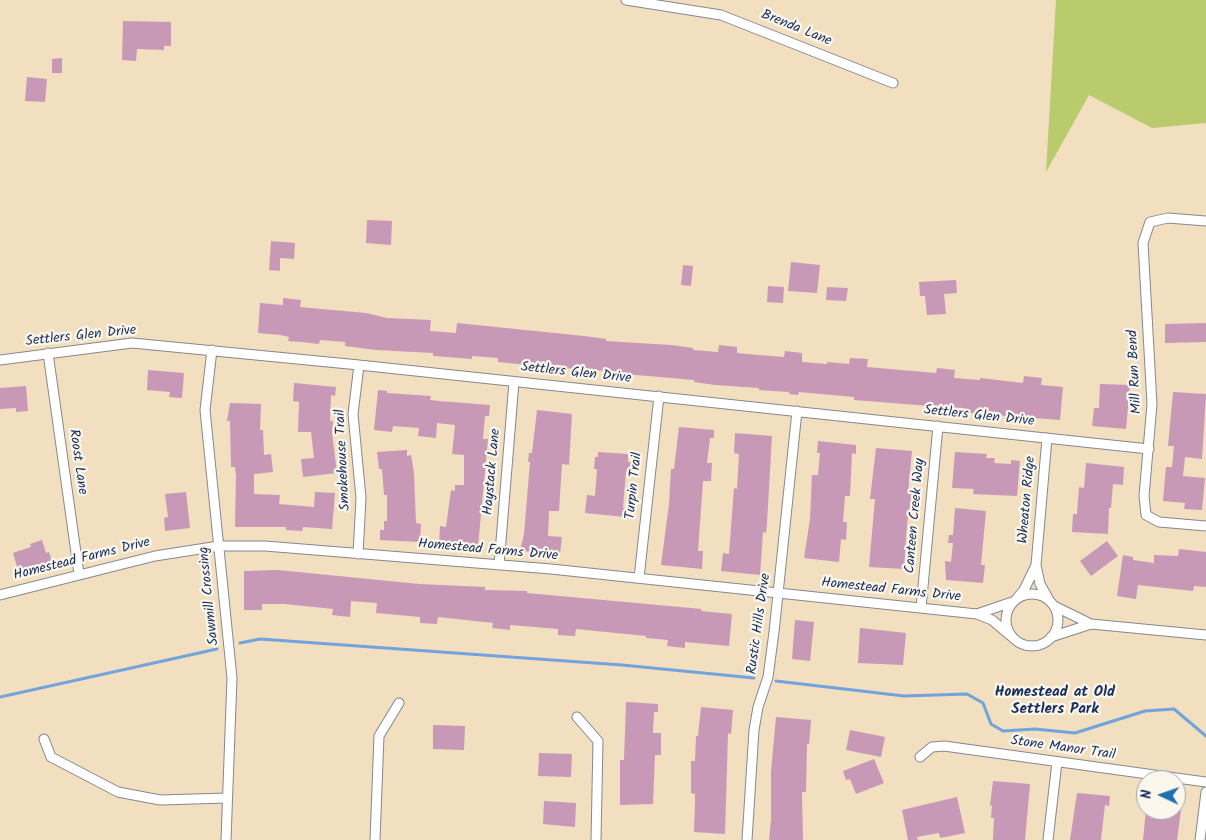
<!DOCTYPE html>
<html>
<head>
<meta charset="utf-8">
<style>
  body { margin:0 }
  #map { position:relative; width:1206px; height:840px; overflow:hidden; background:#f1dfc0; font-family:Kalam,sans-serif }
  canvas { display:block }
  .north { position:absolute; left:1136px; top:770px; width:50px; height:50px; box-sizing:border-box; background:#fbf7ec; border:1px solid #a1a7b3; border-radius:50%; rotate:273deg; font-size:14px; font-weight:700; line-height:20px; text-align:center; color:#1b2f5e }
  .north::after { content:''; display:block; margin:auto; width:18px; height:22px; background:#1f6fb2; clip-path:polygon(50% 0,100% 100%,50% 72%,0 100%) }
</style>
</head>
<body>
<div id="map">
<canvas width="1206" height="840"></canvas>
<div class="north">N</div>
</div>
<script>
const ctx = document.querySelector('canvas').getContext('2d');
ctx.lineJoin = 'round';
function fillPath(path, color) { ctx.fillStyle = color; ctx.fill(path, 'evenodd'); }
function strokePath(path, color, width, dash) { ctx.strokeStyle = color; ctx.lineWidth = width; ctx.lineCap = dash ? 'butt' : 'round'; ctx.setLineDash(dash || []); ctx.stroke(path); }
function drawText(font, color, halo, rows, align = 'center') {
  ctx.font = font + ' Kalam,sans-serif'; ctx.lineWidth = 4.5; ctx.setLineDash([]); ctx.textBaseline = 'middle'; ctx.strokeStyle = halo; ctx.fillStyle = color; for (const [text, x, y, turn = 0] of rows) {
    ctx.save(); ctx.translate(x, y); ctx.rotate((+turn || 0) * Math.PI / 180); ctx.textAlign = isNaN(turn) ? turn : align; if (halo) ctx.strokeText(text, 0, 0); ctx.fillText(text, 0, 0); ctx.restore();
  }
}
fillPath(new Path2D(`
  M1056,0h150v123l-54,5 -63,-33 -43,77z`), '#bacb6e');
strokePath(new Path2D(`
  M240,643l20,-4 362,26 132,13
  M776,681l128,15 63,-2 16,9 8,21 12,7 32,-2 40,4 70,-22 29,-2 32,27
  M0,697l217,-48`), '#71a3dc', 3);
fillPath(new Path2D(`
  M123,21l48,1v24h-7v4l-27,-1 -1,12 -14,-1z
  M62,58v15h-10v-14z
  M27,77l20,2 -2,23 -20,-1z
  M367,220l25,1 -1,24 -25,-2z
  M271,241l24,2 -1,16 -14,-1v13l-11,-1z
  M791,262l29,3 -3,28 -29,-2z
  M683,265l10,1 -2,20 -10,-1z
  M956,280l1,13 -13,1 2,20 -19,1 -2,-19h-5l-1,-14z
  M768,286l16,1 -1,16 -16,-1z
  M827,287l21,1 -2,13 -20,-1z
  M283,298l18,2 -1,7 66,6 21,5 44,2 -1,11 26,2 1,-10 127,13 22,3v2l65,4 22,3v2l25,2 1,-7 18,2v6l21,2 26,2 1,-6 17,2v9l25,2v-2l22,2 1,-6 18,1 -1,8 69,6 1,-5 18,2 -1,8 26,2v-2l43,5 1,-7 18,2 -1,7 22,2 -3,33 -104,-8 -14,-3v-2l-88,-7v-3l-55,-5 -1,3 -9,-1v-2l-30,-2v-2l-44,-3 -21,-3v-2l-69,-6v2l-18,-1v-4l-44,-3v-2l-26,-2v4l-9,-1v-2l-30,-3v-4l-26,-2v3l-39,-3v-3l-57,-3 -31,-4v-4l-25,-2 -1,4 -17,-2 -14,-1 1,-4 -9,-2 -22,-2 2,-30 23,2z
  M1206,323v19l-41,1v-19z
  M148,370l36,3 -2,25 -13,-1 1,-5 -23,-2z
  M294,383l42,4 -1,9 -4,-1 -1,26h3l-1,11 5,41 -34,4 -2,-18 13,-1 -3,-26h-13l1,-30 -6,-1z
  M1100,384l30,1 -4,44 -34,-3 2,-18h5z
  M26,386l2,25 -12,1v-4l-16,1v-21z
  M378,390l9,1v2l44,3 -1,4 9,1 51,4 -1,11h-4l-2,23h5l-10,108 -39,-3 1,-18 6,1 5,-37 4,1v-6h9v-30l-12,-1 3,-29 -18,-2 -1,15 -18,-2 1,-8 -26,-2 -1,6 -18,-2z
  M1173,392l33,2 -4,65 -17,-2 -2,19 22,2 -3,32 -18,-1 1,-6 -22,-2 3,-34h6l2,-21h-6z
  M230,403l31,1 -1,26h3l1,25 7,-1 2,18 -19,2v20l26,1 -1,9 35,3 1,-15 20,1 -3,36 -29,-2 -1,4 -16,-1v-3h-51l1,-52 -1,-8h-4l-1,-46h-3z
  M537,410l35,4 -3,51 -7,-1 -3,47h-10l-1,25 14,1 -2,17 -40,-3 4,-17 6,-72h-2l1,-9h3z
  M679,427l35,3v8h-4l-3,25h5l-1,18h-8l-5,70h5l-1,18 -41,-4 8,-61 2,-35h3z
  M735,433l37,3 -5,87 -1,10 -3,-1 -3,43 -39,-4 2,-18 6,1 5,-66 3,1 2,-35 -5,-1z
  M818,441l38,4v9l-4,-1 -2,43h-5l-2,26h4l-1,18 -5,-1 -2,23 -35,-4 6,-39 2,-44h6l2,-22h-3z
  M876,448l36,3 -4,43h4l-5,30 -3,45 -35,-2 6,-68h-5z
  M407,450v6l4,-1 3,18 2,50 5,1 -1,18 -40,-2v-10h4v-9h3v-26h-3l-2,-26h-3l-2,-17z
  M598,452l30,2v8h3l-1,10h-4l-3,36h3l-1,9 -40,-4 2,-18 8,1 2,-27h-3l1,-12h3z
  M955,452l32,2 -1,4h9l-1,5 17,1v-4l9,1 -3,35 -44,-2 1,-5 -22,-1z
  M1086,463l38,4 -1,18 -10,-1 -2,24h-2l-1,26 -36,-2 1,-18h4l2,-27 5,1z
  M186,492l4,36 -25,3 -1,-13 4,-1 -3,-23z
  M955,508l31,3 -5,54h4l-2,18 -37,-3 -1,-19 6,1 2,-19h-5l1,-8h4z
  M42,540l4,13 3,-1 4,11 -34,10 -6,-20 18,-6 -1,-3z
  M1107,541l11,15 -27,20 -11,-15z
  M1179,549l27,3v35l-12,-1 -1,5 -55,-6 -2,14 -19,-3 6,-41 10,2v3l21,3v-8l24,1z
  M278,570l141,14 66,3v3l42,1v2l175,16 -1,2 31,3 -3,32 -44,-4v6l-18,-2 1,-6 -22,-2v-2l-70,-7 -1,7 -17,-1v-6l-48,-4v5l-18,-2 1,-5 -55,-6 -1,7 -17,-1v-6l-44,-4 1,-10 -26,-2 -1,16 -18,-2 1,-6 -48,-5h-23v6h-18v-39z
  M795,620l19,2 -4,39 -18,-2z
  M860,628l46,5 -3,32 -45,-2z
  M626,702l32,2v8h-4l-1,21h8v22h-6l-2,49 -33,1v-45h4z
  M701,707l32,3 -2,24 -3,-1 -3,101 -31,-2 1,-28v-10l-4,-1v-32h4l1,-25h2z
  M776,717l35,3 -2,24h-2l-1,48h-4l1,48h-34l2,-20v-49z
  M433,725l32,1 -1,24 -31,-1z
  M850,730l35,7 -4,20 -35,-7z
  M539,753l33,1 -1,23 -33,-1z
  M874,759l10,24 -28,11 -6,-15 -4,1 -3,-9z
  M993,781l37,3 -5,56h-32l1,-22h-3l1,-12 -2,-1z
  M1077,793l33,3 -1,10 -4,-1 -4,35h-31z
  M957,797l8,36 -25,5 -1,-5 -22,4 1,3h-10l-6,-30z
  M544,801l32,2 -1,24 -32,-3z
  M1146,810h35l-4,30h-34z`), '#c799b6');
const street = new Path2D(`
  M626,0l95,15 172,68
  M1206,221l-38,-3 -18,4 -7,21 9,161 -8,92 2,19 13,7 47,4
  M212,350l-7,60 27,268 -6,162
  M48,353l31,221
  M0,360l132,-17 227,22 790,84
  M1047,438l-11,127 4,19 9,16
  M358,554l3,-56 -8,-84 6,-49
  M499,565l15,-183
  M639,578l20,-182
  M1006 620a26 26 0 1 1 52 0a26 26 0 1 1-52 0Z
  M0,595l155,-39 64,-10h46l286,23 426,45 15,6 19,16
  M1018,597l6,-7 12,-25
  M1054,606l37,18 115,11
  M921,608l17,-182
  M977,614l35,-12
  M1051,637l40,-13
  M577,717l21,24 -2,99
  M44,739l7,18 67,35 42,8 67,-2
  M920,757l12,-10 12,-1 262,36
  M375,840l4,-104 20,-33
  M747,840l7,-110 4,-23 10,-30 6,-45 23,-221
  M1048,840l9,-78
  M1200,840l6,-48`);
strokePath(street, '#86878f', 11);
strokePath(street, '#fff', 9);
drawText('14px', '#1b2f5e', '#fbf7ec', [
  ["Brenda Lane",796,29,22],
  ["Settlers Glen Drive",81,337,-6],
  ["Mill Run Bend",1136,372,-93],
  ["Settlers Glen Drive",576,374,6],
  ["Settlers Glen Drive",979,417,6],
  ["Smokehouse Trail",344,460,-93],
  ["Roost Lane",77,462,82],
  ["Haystack Lane",493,472,-85],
  ["Turpin Trail",635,486,-84],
  ["Wheaton Ridge",1028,500,-85],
  ["Canteen Creek Way",916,516,-85],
  ["Homestead Farms Drive",488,551,5],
  ["Homestead Farms Drive",82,560,-14],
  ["Homestead Farms Drive",891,591,6],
  ["Sawmill Crossing",210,596,-96],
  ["Rustic Hills Drive",760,624,-82],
  ["Stone Manor Trail",1063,749,8]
]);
drawText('bold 15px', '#1b2f5e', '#fbf7ec', [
  ["Homestead at Old",1055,693],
  ["Settlers Park",1055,710]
]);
</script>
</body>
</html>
